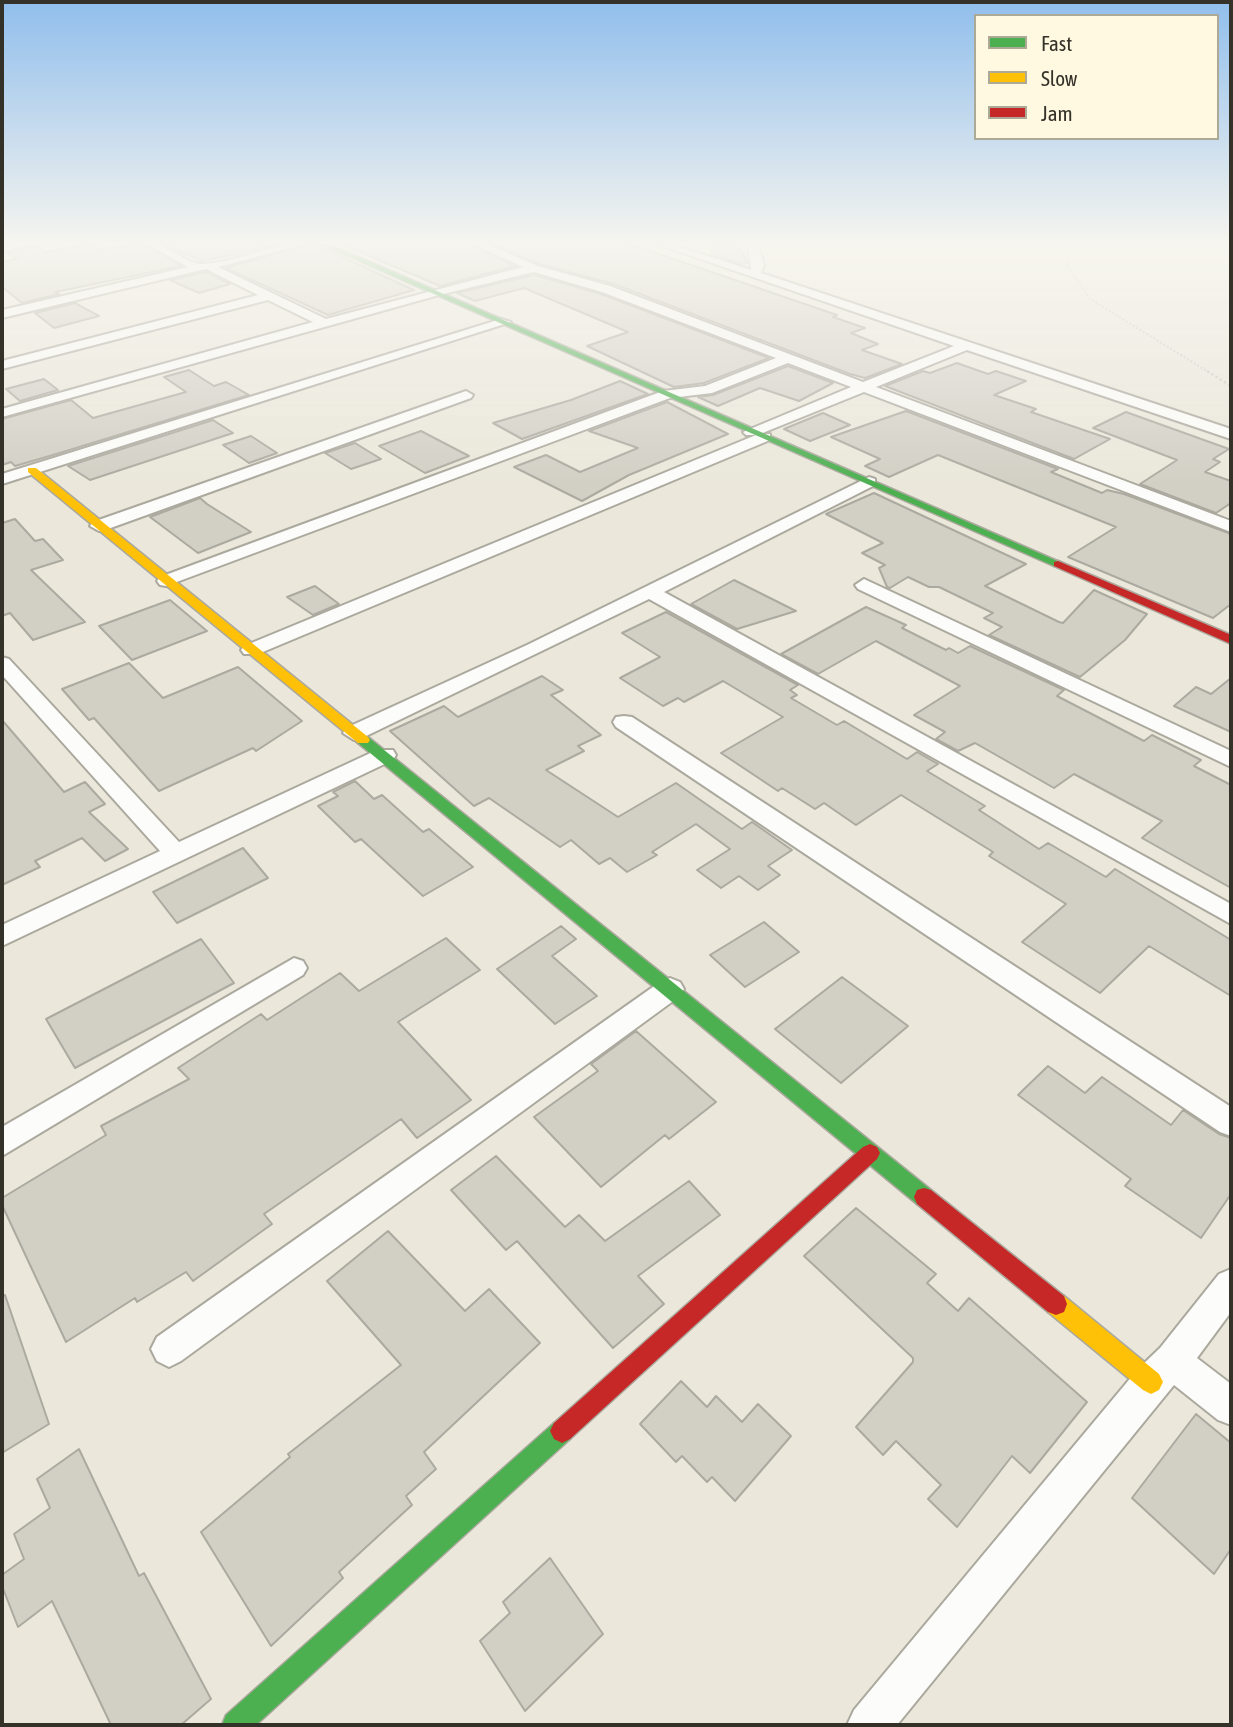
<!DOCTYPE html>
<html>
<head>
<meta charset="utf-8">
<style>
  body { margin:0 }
  #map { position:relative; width:1233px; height:1727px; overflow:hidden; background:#ebe8db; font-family:"Asap Condensed",sans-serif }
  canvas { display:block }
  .frame { position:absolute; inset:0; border:4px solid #333128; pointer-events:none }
  .legend { position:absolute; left:974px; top:14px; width:245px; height:126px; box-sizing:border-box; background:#fff9e1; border:2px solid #ada997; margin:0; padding:9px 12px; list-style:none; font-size:21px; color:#333128 }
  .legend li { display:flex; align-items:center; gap:14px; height:35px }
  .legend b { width:35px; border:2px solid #ada997 }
</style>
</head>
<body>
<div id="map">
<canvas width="1233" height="1727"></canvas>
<div class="frame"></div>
<ul class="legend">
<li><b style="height:9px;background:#4caf50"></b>Fast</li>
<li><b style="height:9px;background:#ffc107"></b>Slow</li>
<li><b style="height:9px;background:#c62828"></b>Jam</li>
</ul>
</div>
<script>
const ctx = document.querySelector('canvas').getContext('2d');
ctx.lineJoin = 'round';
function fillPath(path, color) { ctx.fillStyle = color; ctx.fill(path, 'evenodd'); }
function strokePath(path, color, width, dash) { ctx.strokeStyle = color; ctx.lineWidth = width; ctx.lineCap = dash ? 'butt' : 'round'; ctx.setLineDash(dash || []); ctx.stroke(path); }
const building = new Path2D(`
  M87,244l13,5 45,-5 36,22 -126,26 4,2 -37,9 -20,-16v-25l15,-3 -9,-6 29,-7 8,6z
  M162,244h122l-82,17z
  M308,244h6l100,46 -86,25 -102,-47z
  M341,244h130l44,22 -75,20z
  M492,244h138l207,71 -4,2 32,11 -14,5 27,11 -16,6 40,14 -37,14 -15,-4 -239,-91 -72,-19z
  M739,244l8,19 -5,1 -30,-9 -3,-10z
  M206,272l24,12 -31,9 -29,-13z
  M534,275l67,19 168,64 -65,25 -30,4 -87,-41 41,-14 -104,-44 -49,13 -18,-8z
  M75,303l24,13 -45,12 -19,-15z
  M957,363l31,11 8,-3 30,10 -32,14 42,14 -5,3 79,27 -36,20 -189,-73 38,-15 7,2z
  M788,366l45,17 -34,18 -39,-13 -42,18 -20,-9 15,-2z
  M189,370l25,16 12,-4 23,13 -196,60 -38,11 -4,-4 -9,3v-46l69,-19 22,18 93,-26 -22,-15z
  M44,379l14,11 -38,11 -14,-12z
  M620,381l28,13 -126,45 -29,-16 78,-23z
  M667,402l61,32 -99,41 -47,26 -68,-34 32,-12 34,17 58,-24 -49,-17z
  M906,411l152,58 -7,3 51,21 5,-3 17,4 107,40v70l-18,14 -145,-61 48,-30 -178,-72 -49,22 -24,-11 15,-7 -49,-22z
  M1126,412l103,37 -16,10 7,3 -15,10 26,9v22l-15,10 -76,-29 37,-24 -84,-32z
  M823,413l27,12 -40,16 -26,-12z
  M213,420l20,13 -143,47 -22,-14z
  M421,431l48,25 -44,17 -46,-27z
  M251,436l26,17 -28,10 -26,-18z
  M355,443l26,16 -30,10 -26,-16z
  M874,493l152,71 -41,22 74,36 4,1 31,-33 53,24 -22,26 -45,37 -91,-42 13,-8 -18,-9 9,-5 -54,-26h-10l-21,-10 -18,11 -3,-1 -8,-19 6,-3 -23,-12 21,-10 -57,-29z
  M200,498l7,6 44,28 -53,21 -48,-36z
  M15,519l20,22 8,-2 20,21 -32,10 54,52 -52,18 -23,-27 -8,3v-93z
  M734,580l62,31 -59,18 -46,-25z
  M315,586l24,18 -26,11 -26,-18z
  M170,600l37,31 -75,29 -33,-34z
  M866,607l40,18 -4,3 44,22 3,-2 9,5 12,-7 94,44 -7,6 87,45 8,-6 49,25 -7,6 37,19v103l-89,-50 20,-17 -88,-47 -20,14 -79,-45 -17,8 -22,-12 9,-7 -31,-17 46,-29 -84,-45 -58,33 -37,-20z
  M666,612l132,73 -8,5 7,5 -6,3 46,27 7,-4 63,38 10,-7 21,12 -11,7 58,35 -6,4 60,39 9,-6 58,34 9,-8 116,71v56l-82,-50 -49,47 -78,-51 44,-38 -77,-48 4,-4 -92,-57 -45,30 -32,-22 -9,6 -33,-21 -4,3 -57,-38 62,-36 -60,-36 -39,21 -6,-4 -15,8 -43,-28 40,-21 -38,-24z
  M129,663l34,35 75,-31 64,54 -46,30 -3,-3 -94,43 -65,-73 -5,2 -27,-31z
  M542,676l21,14 -12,5 50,40 -23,11 6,5 -38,19 72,47 58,-34 66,46 10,-7 40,28 -24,16 12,9 -22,15 -19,-14 -18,12 -24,-18 33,-21 -34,-25 -44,28 5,3 -30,17 -17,-14 -11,6 -28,-24 -11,7 -71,-49 -15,8 -84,-75 54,-25 14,11z
  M1231,678v54l-57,-26 22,-19 15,7z
  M2,720l62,72 21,-10 20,22 -16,8 39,37 -23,12 -23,-23 -47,23 5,6 -38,18z
  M355,781l19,18 8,-4 41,37 6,-3 44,38 -50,29 -62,-57 -6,3 -37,-36 20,-10 -5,-4z
  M243,848l25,30 -91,45 -24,-31z
  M764,922l35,30 -54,35 -35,-32z
  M561,926l15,13 -24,17 45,40 -42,28 -58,-55z
  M446,938l34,32 -82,52 73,78 -54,38 -16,-19 -137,95 8,10 -79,57 -7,-9 -49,30 -2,-4 -69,44 -64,-137v-7l104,-63 -5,-9 88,-47 -11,-11 83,-54 6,6 73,-47 19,18z
  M201,939l33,44 -159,85 -29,-49z
  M842,977l66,49 -67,57 -66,-54z
  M636,1031l80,71 -47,37 -4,-4 -64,52 -67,-70 64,-46 -7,-7z
  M1048,1066l37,27 17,-16 69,48 12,-15 36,24 12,4v56l-30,44 -76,-52 6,-7 -113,-84z
  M496,1156l69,71 14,-12 26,26 84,-60 31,34 -82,61 26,28 -51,44 -96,-107 -11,9 -55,-60z
  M856,1208l80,66 -9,9 31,28 11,-13 118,104 -57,71 -18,-17 -55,71 -29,-28 13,-14 -45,-44 -13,14 -27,-28 57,-65v-4l-109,-102z
  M388,1231l77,80 24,-22 51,54 -116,109 12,17 -30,27 6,9 -73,67 4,6 -72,68 -70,-114 89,-75 -2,-3 113,-89 -74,-84z
  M5,1295l44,129 -47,29v-157z
  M681,1381l26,26 9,-11 26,26 16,-18 33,32 -56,65 -23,-24 -5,5 -25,-26 -6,6 -36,-38z
  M1196,1414l35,29v106l-17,25 -82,-76z
  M79,1449l60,127 5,-3 67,126 -30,26h-70l-59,-124 -34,26 -16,-41v-11l22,-16 -10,-25 36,-26 -13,-29z
  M550,1558l53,76 -78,77 -45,-70 30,-28 -7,-11z`);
fillPath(building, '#d2cfc5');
strokePath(building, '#acaaa0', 2);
const street = new Path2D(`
  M13,244h19l-30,8v-6z
  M147,244c21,-2 36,20 55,20 34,-1 68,-20 103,-20l-87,23 108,52 197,-52 -50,-23h13l52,22 72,20 253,96 91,-36 -297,-102h14l80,26 -3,-26h10l6,21 -3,8 470,156v10l-264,-89 -91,37 355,134v11l-367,-140 -104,42h10v6l-512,214h-14l-3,-4 3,-4 512,-211h-10l-3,-3 108,-45 -63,-24 -76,30 -42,5 -504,188 -6,-1 -3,-4 3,-4 503,-186 42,-5 71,-28 -174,-66 -68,-20 -95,23 -437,122v-8l311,-87 -45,-22 -266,69v-8l256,-66 -52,-26 -204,49v-8l186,-43z
  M501,319l10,3 -509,162v-10z
  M466,391l7,4 -2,3 -366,132 -6,1 -9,-5 3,-4z
  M869,477l6,2v6l-211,107 567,312v20l-582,-325 -287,139 -8,2 -11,-7 3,-5 181,-83z
  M864,579l367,172v16l-373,-178 -3,-4z
  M2,657l7,2 170,183 198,-92h16l3,5 -3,5 -391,186v-21l158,-74 -158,-176z
  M624,716l8,1 599,390v29l-11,-4 -604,-405 -3,-5 3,-5z
  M294,958l9,3 4,7 -4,7 -301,181v-29z
  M670,978l10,4 4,7 -4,7 -499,365 -12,6 -12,-6 -6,-12 6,-12 503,-355z
  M1231,1269v43l-34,46 34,26v41l-13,-5 -44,-35 -277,340h-50l7,-15 284,-341 22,-21 59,-74z`);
const fast = new Path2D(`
  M320,244h9l735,320 -10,2z
  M363,736l5,1 563,453 3,7 -3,7 -7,2 -7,-2 -559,-461 -2,-3 2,-3z
  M562,1419l8,4 4,8 -4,8 -314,286h-34l4,-10 328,-292z`);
const slow = new Path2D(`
  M28,468h8l332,269 2,3 -2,3h-10l-330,-271z
  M1056,1293l8,3 95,78 4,8 -4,8 -8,4 -8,-4 -95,-78 -3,-8 3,-8z`);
const jam = new Path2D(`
  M1058,561l173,74v9l-177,-78v-4z
  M870,1144l7,3 3,6 -3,6 -307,280 -8,4 -8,-4 -4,-8 4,-8 309,-276z
  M924,1188l7,2 133,106 3,8 -3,8 -8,3 -8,-3 -131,-108 -3,-7 3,-7z`);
strokePath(street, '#aba89e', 4);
strokePath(fast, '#aba89e', 3);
strokePath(slow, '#aba89e', 3);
strokePath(jam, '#aba89e', 3);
strokePath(new Path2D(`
  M1067,244l1,23 22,32 120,74`), '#cccbc6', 2, [2, 2]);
strokePath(new Path2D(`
  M1207,371l24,15`), '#cccbc6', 2.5, [2.5, 2.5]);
fillPath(street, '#fcfcfa');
fillPath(fast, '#4caf50');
fillPath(slow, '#ffc107');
fillPath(jam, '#c62828');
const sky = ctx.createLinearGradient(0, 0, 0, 485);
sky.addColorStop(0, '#90beec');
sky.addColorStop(0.5, '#f6f5ef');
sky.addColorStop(1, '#f6f5ef00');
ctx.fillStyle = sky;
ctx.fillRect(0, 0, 1233, 485);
</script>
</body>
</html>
